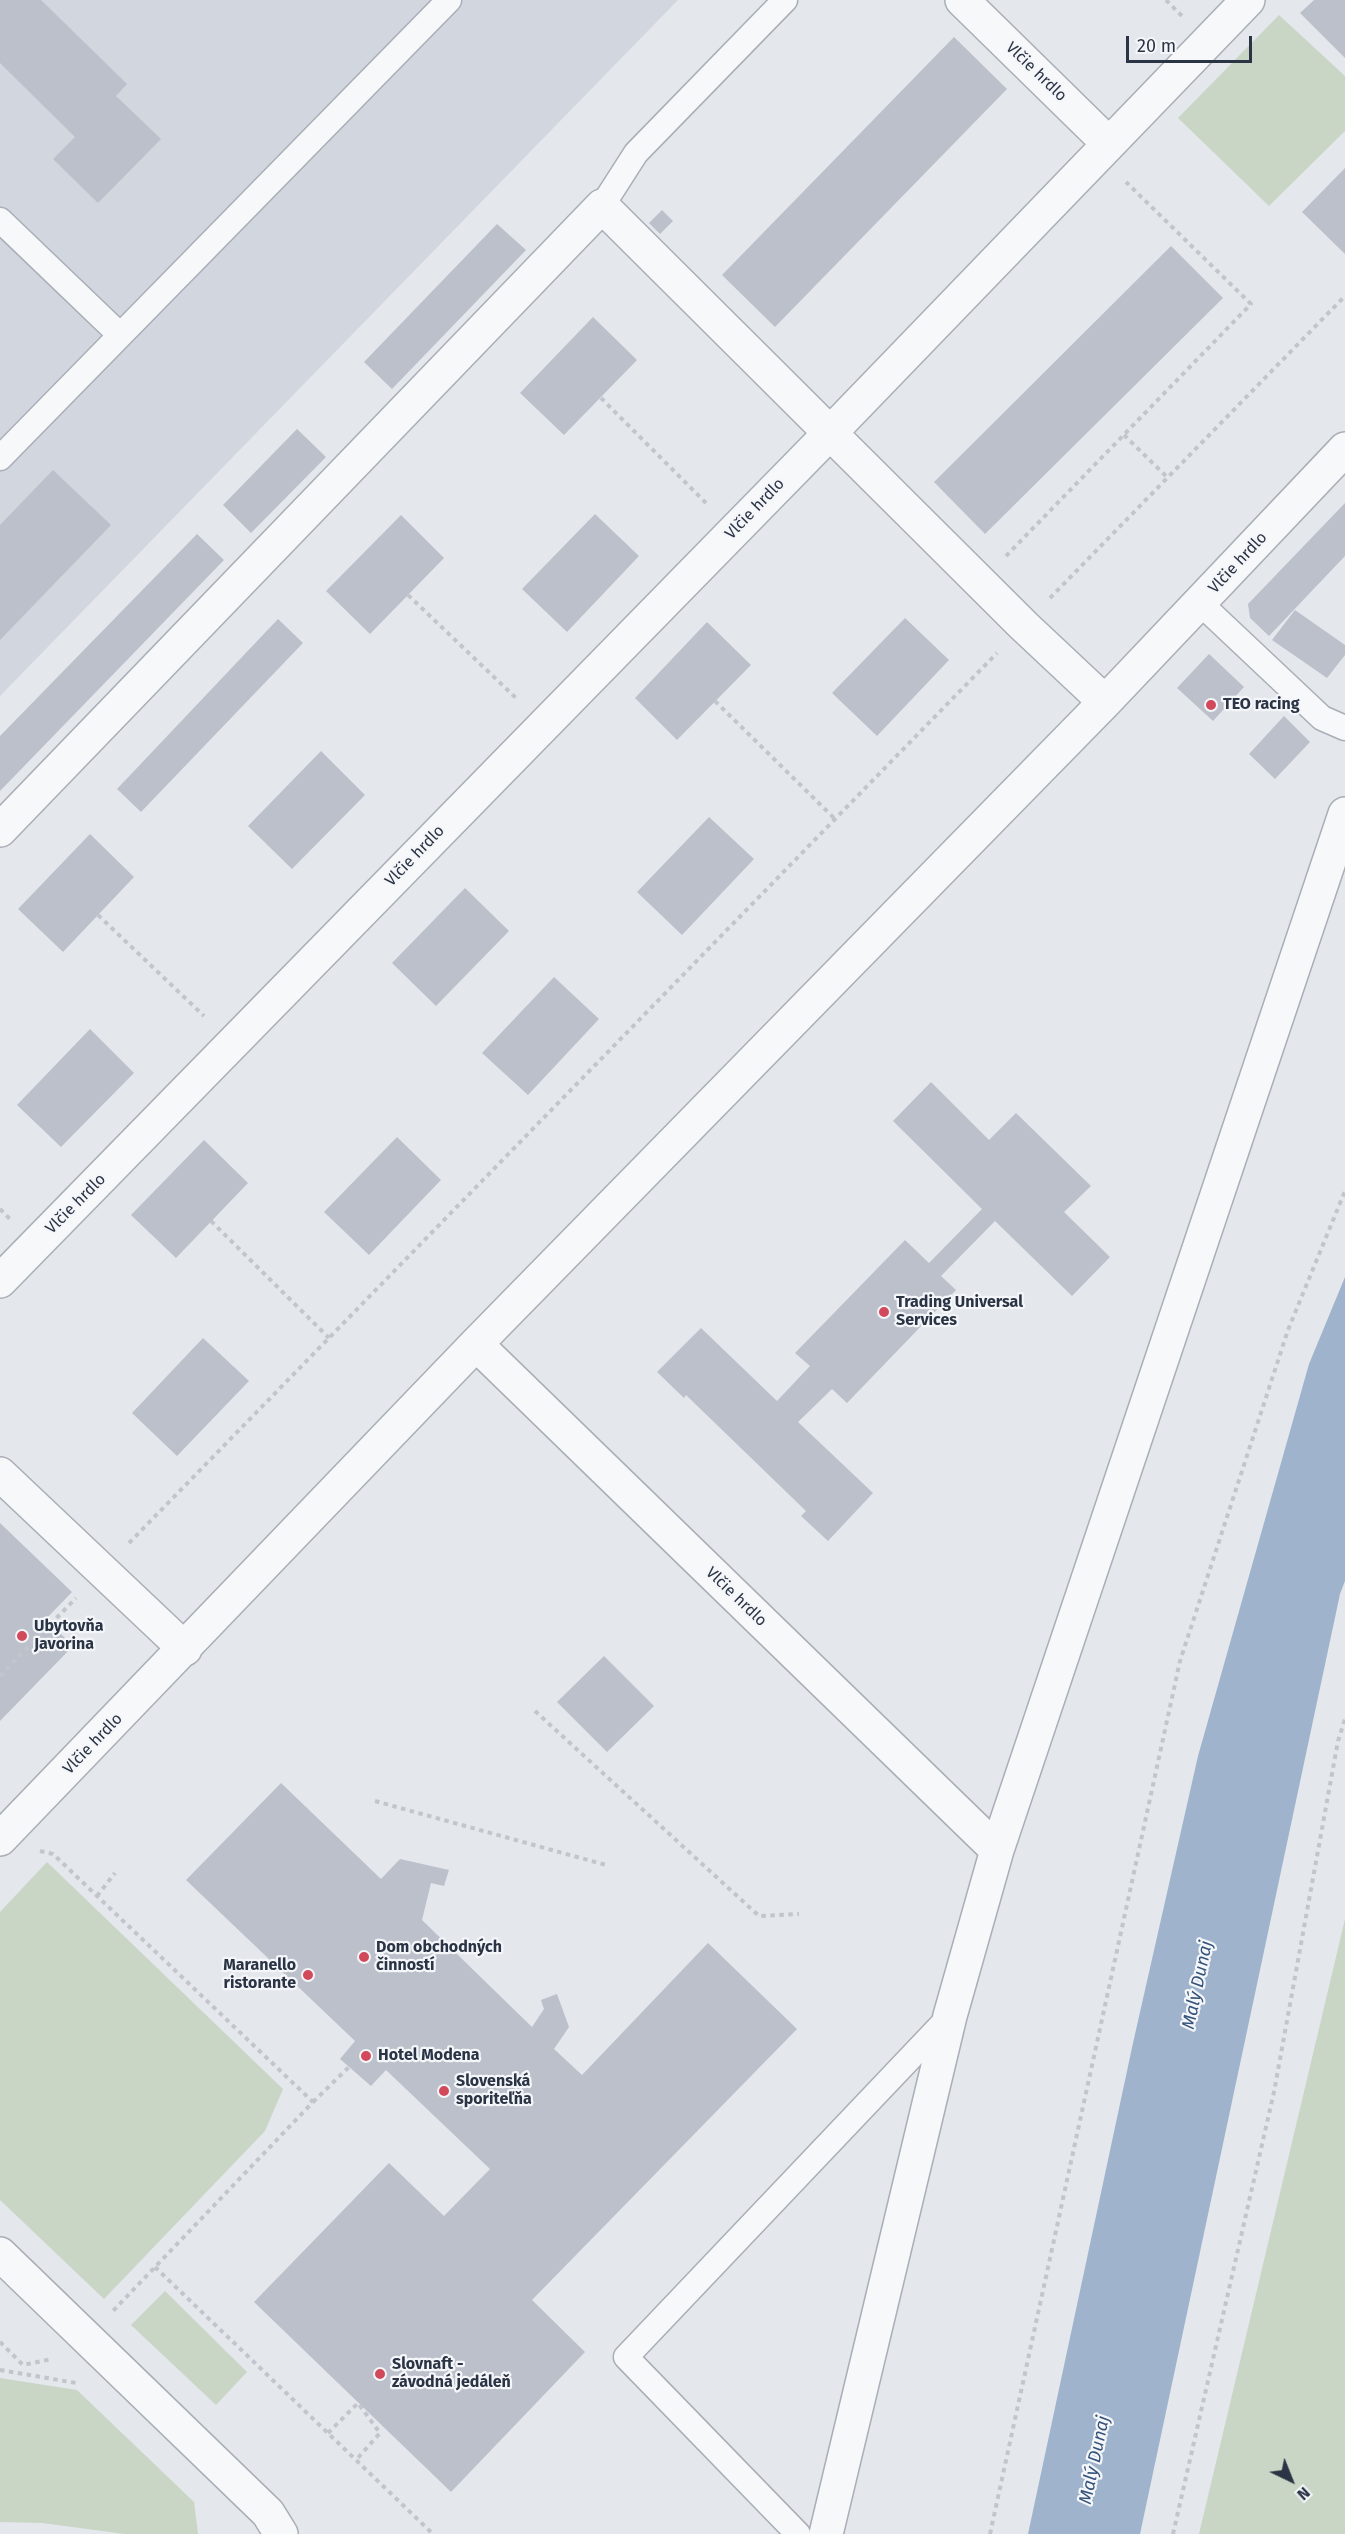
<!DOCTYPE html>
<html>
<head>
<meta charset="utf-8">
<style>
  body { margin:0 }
  #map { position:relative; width:1345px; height:2534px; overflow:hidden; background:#e4e7ec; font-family:"Fira Sans",sans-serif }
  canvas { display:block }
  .north { position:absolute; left:1261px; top:2450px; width:60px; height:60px; -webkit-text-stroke:4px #f4f6f9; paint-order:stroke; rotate:137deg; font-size:16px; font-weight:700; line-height:24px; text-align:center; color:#2b3445 }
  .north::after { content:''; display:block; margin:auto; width:21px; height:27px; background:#2b3445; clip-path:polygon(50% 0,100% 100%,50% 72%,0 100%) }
  .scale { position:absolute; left:1126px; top:36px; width:126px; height:27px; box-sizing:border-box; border:3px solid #2b3445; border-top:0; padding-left:8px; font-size:18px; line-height:21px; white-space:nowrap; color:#2b3445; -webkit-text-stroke:4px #f4f6f9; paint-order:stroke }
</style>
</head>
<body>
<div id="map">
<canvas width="1345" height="2534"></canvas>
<div class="north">N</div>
<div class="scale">20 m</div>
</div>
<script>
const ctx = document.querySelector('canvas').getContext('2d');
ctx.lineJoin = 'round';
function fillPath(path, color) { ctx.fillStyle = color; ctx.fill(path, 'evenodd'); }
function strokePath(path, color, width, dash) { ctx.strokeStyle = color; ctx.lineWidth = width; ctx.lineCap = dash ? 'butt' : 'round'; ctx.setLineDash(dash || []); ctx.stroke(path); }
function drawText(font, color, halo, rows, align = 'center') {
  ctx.font = font + ' "Fira Sans",sans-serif'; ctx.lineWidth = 4.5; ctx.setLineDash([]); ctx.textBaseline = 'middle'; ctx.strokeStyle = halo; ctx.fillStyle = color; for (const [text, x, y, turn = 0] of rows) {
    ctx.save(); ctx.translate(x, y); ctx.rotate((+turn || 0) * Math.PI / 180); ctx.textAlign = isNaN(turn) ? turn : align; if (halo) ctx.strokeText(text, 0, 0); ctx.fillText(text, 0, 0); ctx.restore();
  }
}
fillPath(new Path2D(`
  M0,0h678l-678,696z`), '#d2d6de');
fillPath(new Path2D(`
  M1279,15l66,61v55l-76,75 -91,-88z
  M47,1862l236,227 -18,42 -161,168 -104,-99v-288z
  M1345,1919v615h-146z
  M165,2291l82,81 -31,33 -85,-80z
  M0,2378l77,12 117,112 4,32h-73l-83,-11 -42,-1z`), '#c9d6c5');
fillPath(new Path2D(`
  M1345,1277v304l-5,13 -200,940h-112l105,-491 65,-287 111,-392z`), '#9fb4cc');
fillPath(new Path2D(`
  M0,0h41l86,84 -11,12 45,43 -63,64 -45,-44 22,-22 -75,-74z
  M1314,0h31v58l-45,-45z
  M954,37l53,52 -232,238 -53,-52z
  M1345,168v86l-43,-42z
  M662,210l11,11 -13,13 -11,-11z
  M497,224l29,26 -134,139 -28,-27z
  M1171,246l52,52 -238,236 -51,-52z
  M593,317l44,43 -73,75 -44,-42z
  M297,429l29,28 -75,76 -28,-28z
  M53,470l58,55 -111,115v-115z
  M1345,503v53l-76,80 -19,-18 -2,-14z
  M595,514l44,42 -72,76 -45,-43z
  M401,515l43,43 -74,76 -44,-43z
  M197,534l27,26 -224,231v-55z
  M1295,610l50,35v10l-18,23 -55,-38z
  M905,618l44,42 -72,76 -45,-43z
  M278,619l25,24 -162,169 -24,-23z
  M707,622l44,43 -74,75 -42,-42z
  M1209,654l35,33 -31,34 -36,-33z
  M1284,716l26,26 -35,37 -26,-25z
  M321,751l44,44 -73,74 -44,-43z
  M709,817l45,42 -72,76 -45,-43z
  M90,834l44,43 -71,75 -45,-43z
  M465,888l44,43 -73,75 -44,-43z
  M554,977l45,42 -71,76 -46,-42z
  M90,1029l44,44 -73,74 -44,-42z
  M931,1082l58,58 27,-27 75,73 -27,26 46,45 -38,39 -77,-75 -54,55 15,14 -109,113 -15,-14 -34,33 75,71 -45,48 -27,-25 5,-5 -120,-116 -2,3 -27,-26 44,-44 76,73 33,-35 -15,-13 110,-113 24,23 53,-54 -89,-88z
  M397,1137l44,43 -72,75 -45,-43z
  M204,1140l44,43 -72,75 -45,-43z
  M203,1338l46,43 -72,75 -45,-43z
  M0,1523l72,69 -26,27 27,27 -73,75z
  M604,1656l50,50 -47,46 -50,-50z
  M281,1783l100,96 19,-20 49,11 -5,16 -13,-3 -9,37 110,107 12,-18 -3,-9 16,-6 12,33 -15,22 28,26 126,-132 89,86 -265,271 53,52 -134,140 -197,-190 135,-139 55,53 46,-47 -104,-99 -15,16 -31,-27 15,-18 -169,-161z`), '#bbc0ca');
const service = new Path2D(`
  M602,206l34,-53 149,-153
  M0,220l120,115
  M0,458l449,-458
  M1200,603l122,115 23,10
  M798,2534l-172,-177 324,-341`);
const minor = new Path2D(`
  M962,0l147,144
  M0,830l602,-624 421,419 82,77
  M0,1281l831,-849 417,-432
  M476,1344l521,506
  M0,1474l185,175
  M0,1839l476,-495 629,-642 240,-253
  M0,2254l268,259 13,21
  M826,2534l124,-518 47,-166 348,-1036`);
strokePath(service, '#a9aeb7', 27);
strokePath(minor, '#a9aeb7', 36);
strokePath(new Path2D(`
  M1166,0l16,16
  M601,398l107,107
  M1124,435l44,43
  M1006,556l245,-252 -125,-122
  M408,595l109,104
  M1050,598l295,-302
  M715,701l120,118
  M98,915l106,101
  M0,1209l10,10
  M211,1221l118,117
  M129,1543l868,-890
  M0,1676l76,-78
  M535,1711l224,205 40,-2
  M375,1801l231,64
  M40,1851l13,3 260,248 -200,209
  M97,1896l18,-23
  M313,2102l36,-35
  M155,2267l278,267
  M0,2342l23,23 29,-6
  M0,2370l76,13
  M328,2433l30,-30 22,30 -24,27
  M990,2534l190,-873 108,-331 57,-139
  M1173,2534l101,-442 64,-351 7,-22`), '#c2c5cb', 4, [4.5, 4.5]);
strokePath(service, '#f7f8fa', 24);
strokePath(minor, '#f7f8fa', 33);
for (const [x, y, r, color] of [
  [1211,705,6,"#d1495b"],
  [884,1312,6,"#d1495b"],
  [22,1636,6,"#d1495b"],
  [364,1957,6,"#d1495b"],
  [308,1975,6,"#d1495b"],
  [366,2056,6,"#d1495b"],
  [444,2091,6,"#d1495b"],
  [380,2374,6,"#d1495b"]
]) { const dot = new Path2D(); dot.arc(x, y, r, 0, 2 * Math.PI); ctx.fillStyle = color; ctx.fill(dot); strokePath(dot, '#f4f6f9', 2); }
drawText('16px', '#2b3445', '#f4f6f9', [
  ["Vlčie hrdlo",1036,72,44],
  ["Vlčie hrdlo",755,509,-46],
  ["Vlčie hrdlo",1238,563,-47],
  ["Vlčie hrdlo",415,856,-46],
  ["Vlčie hrdlo",76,1204,-45],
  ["Vlčie hrdlo",736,1597,44],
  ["Vlčie hrdlo",93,1744,-46]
]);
drawText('bold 16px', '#2b3445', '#f4f6f9', [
  ["TEO racing",1223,705],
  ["Trading Universal",896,1303],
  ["Services",896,1321],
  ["Ubytovňa",34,1627],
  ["Javorina",34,1645],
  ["Dom obchodných",376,1948],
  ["činností",376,1966],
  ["Maranello",296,1966,"right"],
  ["ristorante",296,1984,"right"],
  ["Hotel Modena",378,2056],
  ["Slovenská",456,2082],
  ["sporiteľňa",456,2100],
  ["Slovnaft -",392,2365],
  ["závodná jedáleň",392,2383]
], 'left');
drawText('italic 18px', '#34527a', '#f4f6f9', [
  ["Malý Dunaj",1198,1985,-78],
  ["Malý Dunaj",1095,2460,-78]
]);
</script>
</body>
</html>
